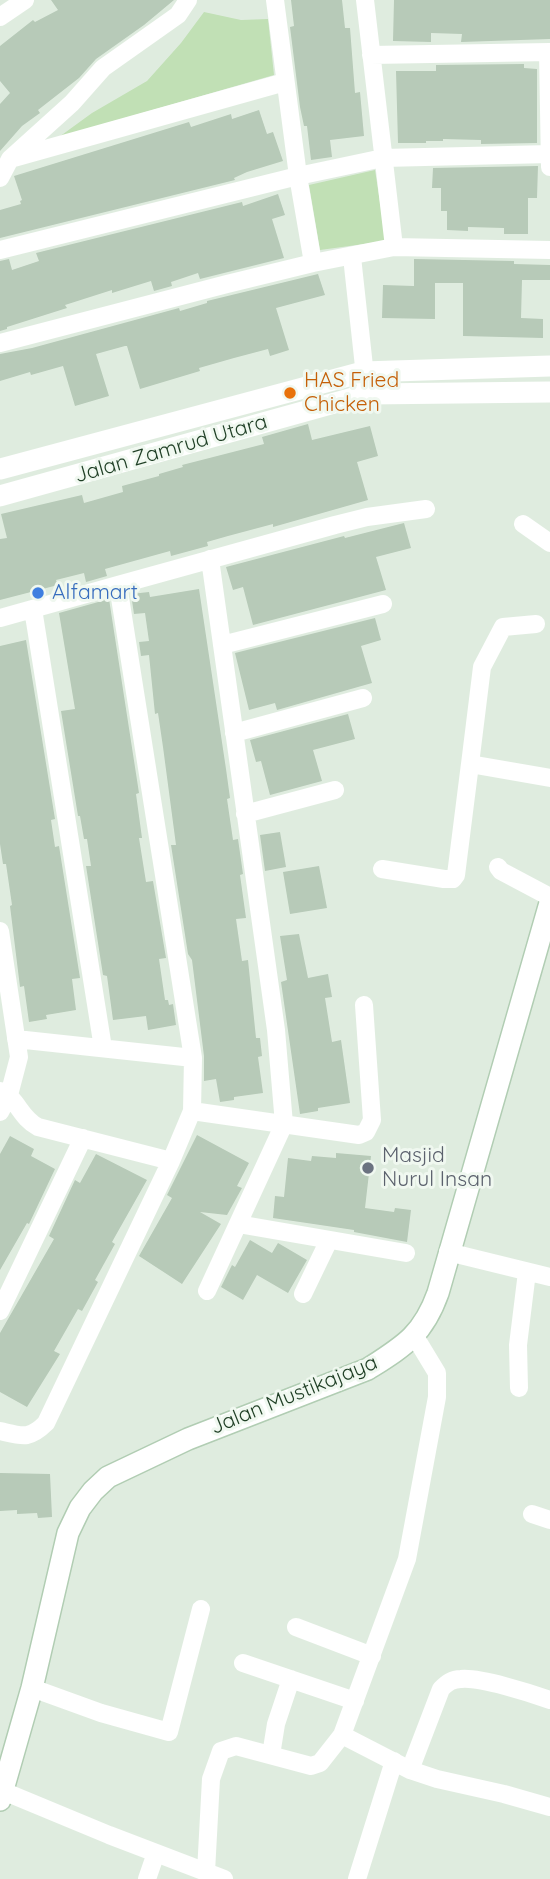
<!DOCTYPE html>
<html>
<head>
<meta charset="utf-8">
<style>
  body { margin:0 }
  canvas { display:block; background:#dfecdf }
</style>
</head>
<body>
<canvas width="550" height="1879"></canvas>
<script>
const ctx = document.querySelector('canvas').getContext('2d');
ctx.lineJoin = 'round';
function fillPath(path, color) { ctx.fillStyle = color; ctx.fill(path, 'evenodd'); }
function strokePath(path, color, width, dash) { ctx.strokeStyle = color; ctx.lineWidth = width; ctx.lineCap = dash ? 'butt' : 'round'; ctx.setLineDash(dash || []); ctx.stroke(path); }
function drawText(font, color, halo, rows, align = 'center') {
  ctx.font = font + ' Quicksand,sans-serif'; ctx.lineWidth = 6; ctx.setLineDash([]); ctx.textBaseline = 'middle'; ctx.strokeStyle = halo; ctx.fillStyle = color; for (const [text, x, y, turn = 0] of rows) {
    ctx.save(); ctx.translate(x, y); ctx.rotate((+turn || 0) * Math.PI / 180); ctx.textAlign = isNaN(turn) ? turn : align; if (halo) ctx.strokeText(text, 0, 0); ctx.fillText(text, 0, 0); ctx.restore();
  }
}
fillPath(new Path2D(`
  M204,12l37,8 27,-1 6,56 -215,62 33,-24 55,-32 34,-38z
  M375,170l11,71 -66,9 -11,-65z`), '#c1e0b5');
fillPath(new Path2D(`
  M51,0h123l-30,25 -48,34 -17,19 -41,32 2,3 -18,13 -22,25v-47l10,-11 -10,-12v-35l33,-26 2,2 23,-12z
  M291,0h51l3,28h5l5,65 5,-1 4,44 -34,4 2,17 -21,3 -4,-34h-3l-4,-19 -10,-80 4,-1z
  M394,0h156v39l-89,3 1,-8 -31,-1v9l-38,-1z
  M524,64v4l13,1v74l-56,1v-4l-38,-1v2h-17v2h-28l-2,-72h40v-6z
  M259,110l8,24 6,-2 10,29 -36,11 -13,6 1,2 -235,58v-28l21,-6 -1,-3 2,-1 -8,-24 175,-54 2,5 40,-13 1,5z
  M538,166l-1,32h-9v36h-24v-6l-36,-1v4l-21,-1v-19h-6v-23h-9l1,-20z
  M278,194l7,21 -13,4 12,39 -84,21 -2,-6 -27,9 1,4 -18,5 -3,-10 -39,12v-3l-47,15 2,3 -60,19v2l-7,2v-70l9,-2 3,11 27,-9 -3,-8 206,-51 1,4z
  M414,259l100,2v3l36,1v15h-28l-1,38 22,1v19l-80,-2v-53h-28v36l-53,-1 1,-33 31,1z
  M318,274l7,21 -49,13 13,42 -19,6 -2,-7 -34,9 -35,10 1,3 -60,18 -13,-43h-2l-29,8 13,42 -34,10 -12,-40 -32,9 -1,-3 -30,9v-27l32,-6 147,-40 1,3 27,-8v-2z
  M308,424l4,16 58,-14 8,30 -21,6 11,38 -95,27v-3l-45,12 -21,6 1,4 -37,10 -1,-5 -65,18 2,7 -21,6 -2,-9 -28,7 2,5 -58,15v-61l7,-1 -6,-24 81,-19 2,8 39,-11 -1,-6 37,-10v-2l24,-7 -1,-2 82,-21 -2,-7z
  M404,523l7,25 -35,9 10,33 -133,35 -10,-38 -10,3 -7,-23 118,-31 1,2z
  M199,589l27,180 4,29 -3,1 6,41 5,-1 5,35 -3,1 6,43 -10,1 6,42 6,-1 8,78h4l2,18 -4,1 5,36 -29,4v3l-14,2 -4,-23 -12,2v-25l-12,-96 -4,-6 -17,-109h5l-13,-98 -5,-34 -3,1 -6,-59 -8,1 -2,-14 10,-1 -4,-28 -11,1 -3,-20 18,-2 1,5z
  M109,599l30,194 -3,1 6,44h-3l7,44 7,-1 13,77 -7,1 6,41h3l1,5 4,-1 3,21 -28,5 -2,-14 -33,4 -6,-44 -4,-1 -17,-109h5l-4,-27h-3l-4,-23h-2l-17,-105 14,-2 -16,-96z
  M375,618l6,22 -20,6 11,37 -95,27 -2,-7 -26,7 -14,-57z
  M26,640l29,179 -4,1 4,27 4,-1 21,132 -8,1 4,31 -30,5 1,4 -18,3 -5,-36 -4,1 -10,-81 2,-1 -6,-41h-3l-3,-20v-198z
  M348,714l7,25 -42,11 9,31 -52,14 -9,-34 -5,1 -6,-22z
  M280,832l6,35 -21,4 -5,-36z
  M319,866l8,42 -37,6 -7,-42z
  M299,934l9,44 20,-4 4,23 -7,1 7,44 9,-2 9,63 -32,5v3l-18,3 -19,-132 6,-2 -7,-44z
  M197,1135l52,28 -12,23 5,2 -15,27 -27,-3 21,12 -39,60 -43,-28 33,-58 -5,-3z
  M10,1136l24,13 -3,7 24,13 -26,55 -2,-1 -27,47v-116z
  M336,1153l35,3 -6,52 29,4 1,-4 16,2 -4,32 -53,-10v-2l-81,-12 2,-22 9,1 4,-39 23,3 1,-5 24,2z
  M96,1154l51,26 -35,62 3,2 -20,36 3,2 -16,29 -4,-2 -24,42 6,3 -33,53 -27,-15v-59l54,-94 -5,-3 26,-56 5,3z
  M250,1240l22,13 6,-10 29,17 -19,33 -31,-18 -14,25 -22,-13 11,-22 3,2z
  M0,1473l50,1 2,43 -14,1 -1,-5 -20,1v-4l-17,1z`), '#b7cab8');
const secondary = new Path2D(`
  M0,1800l32,-112 36,-155 12,-25 13,-17 15,-14 80,-38 180,-70c36,-23 55,-34 70,-76l112,-390`);
strokePath(secondary, '#b1cdb3', 24);
strokePath(new Path2D(`
  M275,0l23,176 15,87
  M365,0l29,247
  M0,17l25,-17
  M548,52l2,115
  M371,55l179,-3
  M10,159l275,-77
  M0,178l10,-19 62,-56 31,-35 75,-53 10,-15
  M0,250l298,-74 85,-18 167,-4
  M352,257l15,137
  M0,343l227,-59 86,-21 81,-16 156,3
  M523,524l27,19
  M118,585l217,-60 32,-8 59,-8
  M33,609l70,439
  M0,618l118,-33 75,473 -1,53 -21,50 -125,262c-17,17 -24,13 -46,8
  M536,624l-33,3 -21,40 -12,97 80,14
  M222,645l161,-41
  M234,733l129,-35
  M245,814l90,-24
  M498,867l3,4 49,26
  M382,869l62,10h9l3,-4 14,-111
  M0,931l19,126 -10,38 -9,17
  M16,1039l177,19
  M0,1091c18,7 19,26 38,36l133,34
  M192,1111l167,24 7,-3 6,-12 -8,-115
  M238,1224l168,29
  M448,1252l102,25
  M207,1291l77,-167 -8,-94 -66,-471
  M303,1294l26,-54
  M0,1311l83,-173
  M414,1335l23,38v24l-30,162 -65,176 68,35 27,9 67,15 46,13
  M519,1388l-1,-43 9,-73
  M532,1514l18,6
  M296,1627l76,29
  M243,1663l112,38
  M32,1688l69,25 68,19 32,-123
  M271,1755l5,-31 15,-45
  M410,1770l31,-81c6,-6 11,-10 20,-10 19,-2 69,14 89,21
  M3,1791l106,44 115,44
  M206,1872l5,-93 10,-28 15,-5 75,20 9,-3 22,-28
  M147,1879l9,-26
  M357,1879l37,-118`), '#fff', 18);
strokePath(new Path2D(`
  M0,469l363,-97 187,-6
  M0,496l367,-102 183,-2`), '#fff', 21);
strokePath(secondary, '#fff', 21);
for (const [x, y, r, color] of [
  [290,393,7,"#e8710a"],
  [38,593,7,"#3f7fe0"],
  [368,1168,7,"#6b7280"]
]) { const dot = new Path2D(); dot.arc(x, y, r, 0, 2 * Math.PI); ctx.fillStyle = color; ctx.fill(dot); strokePath(dot, '#f0f8f0', 2.5); }
drawText('21px', '#c56008', '#f0f8f0', [
  ["HAS Fried",304,381],
  ["Chicken",304,405]
], 'left');
drawText('21px', '#1e3e24', '#f0f8f0', [
  ["Jalan Zamrud Utara",171,449,-16],
  ["Jalan Mustikajaya",294,1395,-22]
]);
drawText('21px', '#366cbe', '#f0f8f0', [
  ["Alfamart",52,593]
], 'left');
drawText('21px', '#5b616d', '#f0f8f0', [
  ["Masjid",382,1156],
  ["Nurul Insan",382,1180]
], 'left');
</script>
</body>
</html>
